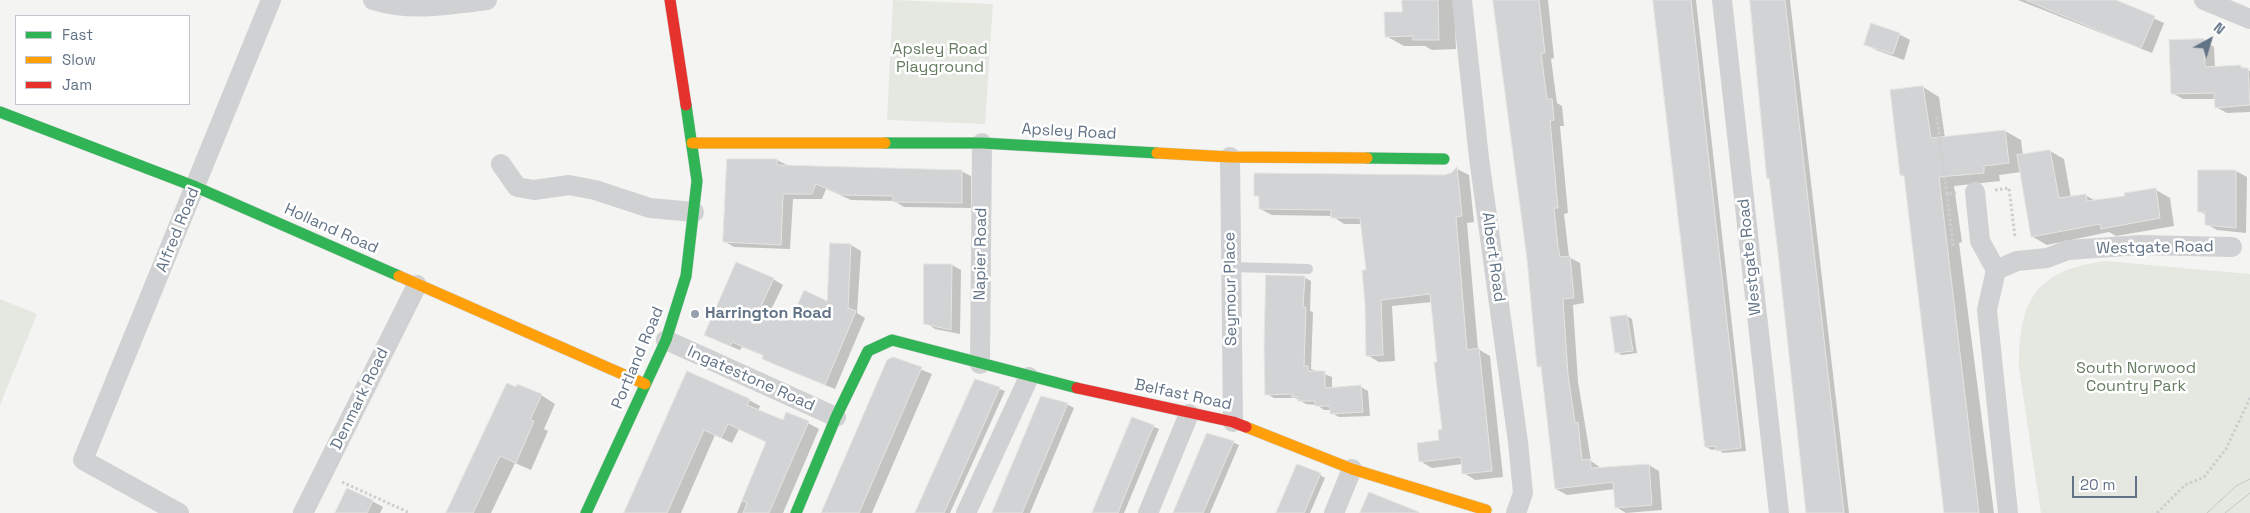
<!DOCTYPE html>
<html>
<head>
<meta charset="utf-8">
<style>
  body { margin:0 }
  #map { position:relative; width:2250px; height:513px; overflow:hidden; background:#f4f5f2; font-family:"Space Grotesk",sans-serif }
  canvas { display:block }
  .legend { position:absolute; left:15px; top:15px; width:175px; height:90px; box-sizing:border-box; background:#fff; border:1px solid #c0c7cf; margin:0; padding:6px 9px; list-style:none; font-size:15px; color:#627386 }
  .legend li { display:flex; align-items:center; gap:10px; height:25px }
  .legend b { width:25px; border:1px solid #c0c7cf }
  .north { position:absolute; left:2185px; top:15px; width:50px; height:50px; -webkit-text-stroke:4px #fff; paint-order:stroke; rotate:39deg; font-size:14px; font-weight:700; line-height:20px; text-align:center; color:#627386 }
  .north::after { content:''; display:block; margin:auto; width:18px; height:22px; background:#627386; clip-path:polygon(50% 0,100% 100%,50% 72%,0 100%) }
  .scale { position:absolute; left:2072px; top:476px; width:65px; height:22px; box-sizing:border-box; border:2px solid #627386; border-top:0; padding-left:6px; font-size:15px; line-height:18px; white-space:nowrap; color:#627386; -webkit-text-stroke:4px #fff; paint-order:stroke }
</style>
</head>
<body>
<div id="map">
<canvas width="2250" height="513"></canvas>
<ul class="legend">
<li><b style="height:6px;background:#30b455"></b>Fast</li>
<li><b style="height:6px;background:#ff9f0a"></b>Slow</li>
<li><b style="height:6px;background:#e5322d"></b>Jam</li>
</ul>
<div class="north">N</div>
<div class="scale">20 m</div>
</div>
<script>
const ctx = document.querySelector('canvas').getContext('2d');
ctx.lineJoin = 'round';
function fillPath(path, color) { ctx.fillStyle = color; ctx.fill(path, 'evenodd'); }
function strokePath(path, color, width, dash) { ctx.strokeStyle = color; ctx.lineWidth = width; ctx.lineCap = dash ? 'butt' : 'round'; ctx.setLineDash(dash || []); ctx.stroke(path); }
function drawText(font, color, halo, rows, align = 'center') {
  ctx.font = font + ' "Space Grotesk",sans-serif'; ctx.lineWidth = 5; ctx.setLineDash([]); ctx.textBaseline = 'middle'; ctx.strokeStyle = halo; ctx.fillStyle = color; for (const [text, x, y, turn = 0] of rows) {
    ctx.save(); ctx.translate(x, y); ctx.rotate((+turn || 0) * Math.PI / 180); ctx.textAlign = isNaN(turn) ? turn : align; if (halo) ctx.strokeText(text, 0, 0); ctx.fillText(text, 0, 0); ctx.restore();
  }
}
fillPath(new Path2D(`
  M893,0l100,4 -8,120 -98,-4z
  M2105,261l145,13v239h-209l-22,-144c0,-68 15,-98 86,-108z
  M0,299l37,15 -37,91z`), '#e4e8e0');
fillPath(new Path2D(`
  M1403,0h51l2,49 -24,1 -7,-4h-21l-18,-10 17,-23z
  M1496,0h52l6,58 -3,1 6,44 5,3 2,20h-4l8,87 -4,1 5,43 11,6 4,40 -11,2 5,77 13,79 10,7 48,-3 10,6 3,39 -36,3 -10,-6 -1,-18 -48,6 -11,-6 -14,-121 -4,-2 -12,-123z
  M1654,0h42l50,451 -23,2 -6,-4 -5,1 -6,-3z
  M1751,0h39l59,513h-41z
  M2018,0h95l51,23 -12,30z
  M1899,34l11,6 -6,20 -28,-10 -11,-6z
  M2203,40l11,7 1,21 25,-2 10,5v41l-23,1 -11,-6 -1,-8h-32l-11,-6z
  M1923,87l16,10 6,41 60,-7 16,9 2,16 27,-5 14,8 7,39 14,-3 11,6 30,-4 30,-7 14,8 4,28 -58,10 -7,-4 -62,13 -14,-8 -12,-65 -22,3 1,6 -46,5 8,56 -3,1 35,270h-49l-40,-336 -4,-2z
  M777,160l10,5 174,6 10,5v32l-67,-1 -10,-6 -43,-1 -25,-11 -4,10h-29l-3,50 -56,-2 -10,-6z
  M1457,169l12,6 5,47 -7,1 11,126 12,7 13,121 -28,3 -11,-7 -1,-9 -31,4 -12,-7 21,-19 3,-11 -12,-129 -40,4 3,55 -16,1 -12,-7v-84l-5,-47h-18l-12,-8 -60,-1 -12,-6v-11l-5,-3 189,-19 8,-2z
  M2236,171l11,6 -1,56 -29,-3 -11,-6v-9l-7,-4z
  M832,244l19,1 10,6 -4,62 8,5 -30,71 -62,-25 -10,-5 1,-3 -22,-9 -2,3 -25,-10 58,-61 10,6 -13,27 22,10 36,-19z
  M952,265l9,5 -1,64 -25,-5 -9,-6z
  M1304,277l7,4 -1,30 3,1 -2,57 21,8v11l29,-1 7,4 2,25 -31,1 -7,-4 -1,-3h-7l-7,-5 -11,-1 -11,-6h-21l-7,-4z
  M1627,316l5,3 5,34 -15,2 -6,-3z
  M893,358l39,16 -60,139h-50z
  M688,373l61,27 11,6 -2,5 25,10 25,2 11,6 -36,84h-46l30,-71 -28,-13 -7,14 -17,-8 -34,78h-56z
  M976,380l29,11 -55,122h-34z
  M541,395l14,9 -11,25 4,2 -17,39 -16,-7 -24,50h-44z
  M1063,402l11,6 -44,105h-37z
  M1137,419l22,10 -35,84h-31z
  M1208,435l13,2 18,8 -29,68h-36z
  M1320,475l5,3 -15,35h-33z
  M372,501l11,6 -3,6h-44z`), '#0003');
const building = new Path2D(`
  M1402,0h36l1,40h-26v-4l-28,1 -1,-25h18z
  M1493,0h46l6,53h-4l6,46h5l2,21 -4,1 8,87h-4l4,39 2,10 10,-1 4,42 -11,1 5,76 7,48 3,-1 4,38 8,-1 1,9 58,-4 3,41 -37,3 -2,-26 -58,7 -14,-123 -4,1 -10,-108z
  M1653,0h38l50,448 -25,3v-5l-11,1z
  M1750,0h35l59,513h-38l-28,-260 -9,-75h-2z
  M2026,0h90l39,16 -14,32z
  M1871,23l29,10 -7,21 -29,-9z
  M2204,39l1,28 35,-2 1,3h7l2,37 -35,3 -1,-15 -43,1 -2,-54z
  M1923,86l8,52 74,-8 4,33 -25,3v7l-45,4 40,336h-35l-40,-338h-4l-10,-85z
  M2050,150l9,48 27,-4 1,7 38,-5 -1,-3 32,-5 4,30 -59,11 -1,-5 -69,13 -14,-82z
  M727,159h50v6l185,5v33l-69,-1v-6l-52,-1 -25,-11 -4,10h-29l-2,51 -58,-3z
  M1457,167l5,49 -6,1 11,133 12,-2 13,123 -30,3 -1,-17 -42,5 -2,-19 22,-3 -1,-10 4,-1 -8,-67h3l-7,-68 -49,6 2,55 -17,1 -1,-52 -3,-34h4l-6,-52h-29v-8l-72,-1v-13h-5v-23l190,2 7,-2z
  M2198,170h38v58l-31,-3v-13h-7z
  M830,243l21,1 -3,64 8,3 -31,74 -63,-26 1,-4 -31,-13 -2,4 -26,-11 32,-73 38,16 -13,28 30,14 13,-30 23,11z
  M924,264h28l-1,66 -27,-6z
  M1266,275l39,1 -2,31h3l-2,59h4v5h17v17l36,-3 2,27 -33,2v-8h-15v-5h-17v-4h-6v-3l-27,1 -1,-48z
  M1627,315l6,36 -18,2 -5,-36z
  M893,357l29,10 -63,146h-38l66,-153z
  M687,371l63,28 -3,6 36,15 3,-8 23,9 -40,92h-26l4,-10 -5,-3 24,-58 -38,-18 -7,14 -17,-8 -37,83h-43z
  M975,379l25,8 -19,44 -37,82h-29z
  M507,383l9,4 1,-3 25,10 -12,26 4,1 -18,42 -16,-7 -27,57h-27z
  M1041,396l27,7 -46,110h-30z
  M1132,417l22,8 -20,48 -16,40h-26z
  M1207,433l27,8 -31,72h-30z
  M1297,464l24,9 -17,40h-28z
  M347,488l26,12 -6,13h-32z
  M1369,492l50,20v1h-59z`);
fillPath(building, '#d2d3d4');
strokePath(building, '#e4e4e2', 1);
const fast = new Path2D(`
  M0,112l196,75 203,89
  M885,143h97l175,10
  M1367,158l77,1
  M586,513l80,-173 20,-64 11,-95 -11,-76
  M796,513l40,-96 32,-66 24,-11 185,48`);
const slow = new Path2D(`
  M692,143h193
  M1157,153l73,4 137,1
  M399,276l246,108
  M1246,427l106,42 134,41`);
const jam = new Path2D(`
  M670,0l16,105
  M1077,388l156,34 13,5`);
strokePath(fast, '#d0d3d3', 12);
strokePath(slow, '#d0d3d3', 12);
strokePath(jam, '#d0d3d3', 12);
strokePath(new Path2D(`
  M1937,117l10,77 9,-1
  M1995,190l14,-2 6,49
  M1947,194l6,52
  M342,482l68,31
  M2157,513l28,-28 19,-8 22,-28 24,-51`), '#cecece', 3, [2.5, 2.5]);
strokePath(new Path2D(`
  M1231,267l77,2`), '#d0d1d2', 10);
strokePath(new Path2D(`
  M373,0c38,12 76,5 114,0
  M1462,0l17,158 39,284 5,51 -7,20
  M1722,0l57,513
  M2204,0l46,19
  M1230,157l3,265
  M501,164l16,23 17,3 35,-5 26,5 55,18 44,4
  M1975,192l5,49 16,29
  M666,340l170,77
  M980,364l2,-221
  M179,513l-96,-53 188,-460
  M303,513l114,-228
  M966,513l63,-136
  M1148,513l41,-99
  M1334,513l18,-44
  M2008,513l-21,-203 9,-40 21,-9 30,-3 21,-8 73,-5 91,2`), '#d0d1d2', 20);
strokePath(fast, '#30b455', 11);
strokePath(slow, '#ff9f0a', 11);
strokePath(jam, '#e5322d', 11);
strokePath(new Path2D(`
  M2207,513l29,-27 14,-7
  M2225,513l25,-20`), '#c5c6c7', 1);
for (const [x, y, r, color] of [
  [695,314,5,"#95a0ac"]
]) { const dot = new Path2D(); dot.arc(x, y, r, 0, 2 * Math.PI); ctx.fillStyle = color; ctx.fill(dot); strokePath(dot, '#fff', 2); }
drawText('16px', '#657c61', '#fff', [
  ["Apsley Road",940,50],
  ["Playground",940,68],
  ["South Norwood",2136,369],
  ["Country Park",2136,387]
]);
drawText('16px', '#627386', '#fff', [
  ["Apsley Road",1069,132,3],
  ["Holland Road",331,229,24],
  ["Alfred Road",178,230,-68],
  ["Westgate Road",2155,248,-1],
  ["Napier Road",981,254,-89],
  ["Albert Road",1493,257,82],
  ["Westgate Road",1750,257,-96],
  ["Seymour Place",1231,289,-91],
  ["Portland Road",638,358,-67],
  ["Ingatestone Road",751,379,24],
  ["Belfast Road",1183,395,12],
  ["Denmark Road",360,399,-64]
]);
drawText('bold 16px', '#627386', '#fff', [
  ["Harrington Road",705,314]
], 'left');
</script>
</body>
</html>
